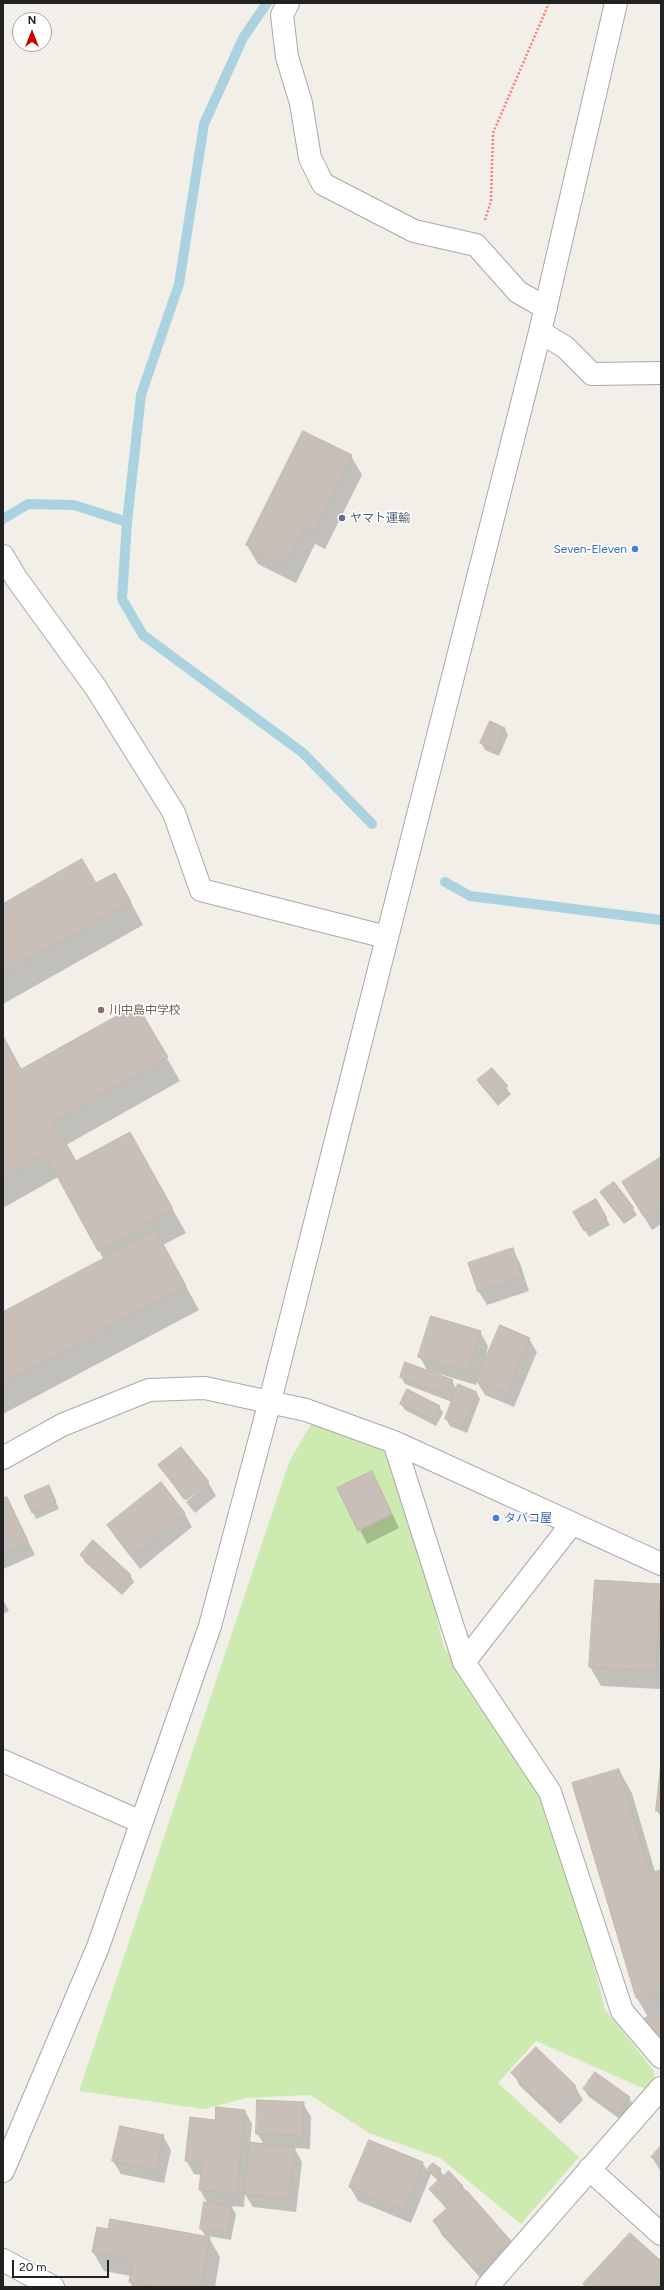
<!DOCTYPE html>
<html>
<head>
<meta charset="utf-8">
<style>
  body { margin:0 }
  #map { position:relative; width:664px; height:2290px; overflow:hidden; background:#f2efe9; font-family:Figtree,sans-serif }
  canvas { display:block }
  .frame { position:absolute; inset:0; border:4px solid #222; pointer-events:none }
  .north { position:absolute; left:12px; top:12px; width:40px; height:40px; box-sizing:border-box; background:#fff; border:1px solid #a7a7a7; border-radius:50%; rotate:0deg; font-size:11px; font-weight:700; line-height:16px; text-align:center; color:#222 }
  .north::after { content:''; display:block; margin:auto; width:14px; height:18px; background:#d40000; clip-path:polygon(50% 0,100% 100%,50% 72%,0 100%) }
  .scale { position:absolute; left:12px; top:2260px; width:97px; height:18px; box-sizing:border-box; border:2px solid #222; border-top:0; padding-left:5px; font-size:12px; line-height:14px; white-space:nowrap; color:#222; -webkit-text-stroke:3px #fff; paint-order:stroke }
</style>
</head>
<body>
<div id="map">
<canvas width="664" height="2290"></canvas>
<div class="frame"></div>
<div class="north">N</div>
<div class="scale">20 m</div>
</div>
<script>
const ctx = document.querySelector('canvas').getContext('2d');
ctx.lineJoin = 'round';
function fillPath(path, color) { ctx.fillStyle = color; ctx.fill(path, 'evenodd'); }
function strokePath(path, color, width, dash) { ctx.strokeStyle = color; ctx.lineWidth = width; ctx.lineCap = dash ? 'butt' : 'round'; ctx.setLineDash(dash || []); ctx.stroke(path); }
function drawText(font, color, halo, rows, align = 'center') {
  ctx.font = font + ' Figtree,"Noto Sans JP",sans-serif'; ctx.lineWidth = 3; ctx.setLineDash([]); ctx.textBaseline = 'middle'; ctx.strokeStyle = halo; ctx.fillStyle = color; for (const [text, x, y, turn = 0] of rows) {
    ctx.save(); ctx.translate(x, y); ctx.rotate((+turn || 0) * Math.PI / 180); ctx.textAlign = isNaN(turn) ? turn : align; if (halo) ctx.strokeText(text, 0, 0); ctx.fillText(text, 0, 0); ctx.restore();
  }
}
fillPath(new Path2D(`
  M312,1423l82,19 50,205 109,156 52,206 49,62 2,23 -120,-53 -38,42 81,74 -58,67 -81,-66 -71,-25 -59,-38 -63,3 -43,11 -125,-18 211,-631z`), '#cdebb0');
fillPath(new Path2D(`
  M351,456l11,19 -37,74 -10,-5 -19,39 -38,-19 -11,-19z
  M505,729l3,6 -9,21 -14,-6 -4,-7z
  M96,885l32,12 15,28 -140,79v-99z
  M137,1006l43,75 -114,64 10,17 67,-5 43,76 -23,12 36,65 -196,104v-101l101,-53 -46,-83 -55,31v-171l18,33z
  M492,1069l19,25 -13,12 -20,-25z
  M661,1158v66l-9,6 -29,-47z
  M601,1193l32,16 4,6 -13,9z
  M596,1200l14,25 -21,12 -15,-25z
  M512,1249l8,14 9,28 -42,14 -8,-13 -9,-28z
  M480,1332l8,14 -4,20 45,-27 8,13 -23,55 -29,-12 -8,-13 -1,3 -40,-12 -1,2 17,6 5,9 19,2 4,7 -13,34 -17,-7 -4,-7 6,-17 -47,-18 -4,-7 27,-5 -8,-15z
  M401,1404l38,2 4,7 -7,13 -31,-16z
  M159,1465l48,16 -23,19z
  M208,1482l8,14 -21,17 -9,-11z
  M160,1484l25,30 7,13 -52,42 -24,-31 -8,-13z
  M379,1486l20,42 -32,16 -28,-56z
  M49,1487l10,22 -23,10 -3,-7z
  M7,1498l28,57 -32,14v-69z
  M81,1555l49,20 4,7 -12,13 -37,-33z
  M596,1581l65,4v104l-60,-3 -11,-19z
  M3,1600l6,11 -6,3z
  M619,1770l13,23 23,79 6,-1v181l-13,-35 -11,-19z
  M661,1772v46l-4,-8z
  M513,2073l62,13 8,14 -23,24 -40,-38z
  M584,2089l45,9 4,6 -12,16 -33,-24z
  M303,2103l8,14 -1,32 -16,-1 8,14 -6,50 -43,-5 -8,-13 -1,13 -13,-1 5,8 -5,26 -23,-4 12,21 -5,30h-82l-3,-5 1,-6 -27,-5 -11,-19 113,-15 -5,-8 7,-25 -8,-14 2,-15 -8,-1 -8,-14 30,-39 29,-10 7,13 -2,19 14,2 -7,-12z
  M163,2136l8,14 -7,33 -43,-9 -8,-13z
  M661,2147v25l-9,-15z
  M423,2163l4,8 6,-7 7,5 4,8 18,9 48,55 8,14 -33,28 -43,-48 -8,-14 13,-11 -16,-21 8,-7 -8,-8 -20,49 -53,-22 -8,-14z
  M661,2262v25h-75l-1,-3z`), '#0003');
strokePath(new Path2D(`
  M3,519l25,-15 46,1 53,17 -5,77 21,36 160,118 69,71
  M127,522l14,-127 38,-111 25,-160 39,-86 24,-35
  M445,882l25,14 191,24`), '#aad3df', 10);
const building = new Path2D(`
  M303,431l49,24 -38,76 -10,-5 -19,39 -39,-20z
  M490,721l15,7 -10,22 -15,-7z
  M82,859l14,24 19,-10 16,29 -128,71v-69z
  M137,1005l31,52 -115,64 23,40 54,-29 43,77 -75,42 -53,-97 -42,23v-141l18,33z
  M492,1068l16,18 -14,14 -17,-20z
  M661,1157v49l-17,11 -22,-35z
  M614,1182l20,26 -14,10 -20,-26z
  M596,1199l11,19 -23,13 -11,-19z
  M156,1231l30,55 -183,97v-71z
  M513,1248l9,29 -44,15 -10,-29z
  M431,1316l50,15 -13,41 -50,-15z
  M500,1325l30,13 -24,56 -30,-13z
  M405,1362l48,18 -6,15 -47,-18z
  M458,1384l19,8 -14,35 -18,-8z
  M407,1389l33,17 -8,14 -32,-16z
  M181,1447l28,35 -23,18 -28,-35z
  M372,1471l20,43 -34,17 -21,-43z
  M161,1482l24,31 -53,43 -25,-31z
  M49,1485l7,17 -24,11 -8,-17z
  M7,1497l21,44 -25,12v-54z
  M93,1540l38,35 -13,14 -38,-34z
  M595,1580l66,4 -5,87 -67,-4z
  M661,1763v48h-5z
  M619,1769l31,104 11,-3v121l-25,7 -64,-215z
  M661,2007v44l-21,-29z
  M536,2047l40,39 -24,25 -41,-38z
  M595,2072l35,25 -13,17 -34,-25z
  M257,2100l47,2 -1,34 -47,-2z
  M216,2107l29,3 -8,84 -38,-4 3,-28 -17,-1 5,-44 25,3z
  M120,2126l44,9 -8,35 -44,-9z
  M369,2140l54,22 -19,48 -55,-23z
  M250,2142l45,6 -7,51 -44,-5z
  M661,2146v19l-10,-8z
  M433,2163l8,6 -6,7 -8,-7z
  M449,2171l14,15 -20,18 -14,-15z
  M467,2191l44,50 -35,29 -43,-49z
  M204,2202l28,4 -4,27 -28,-4z
  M110,2219l100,18 -9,50h-42l-30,-5 4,-22 -41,-8 5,-25 11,2z
  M630,2233l31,28v18l-8,8h-66l-4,-3z`);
fillPath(building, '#c7bfb8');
strokePath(building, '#c4b6ab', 1);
const minor = new Path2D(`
  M288,3l-6,12 5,42 14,46 9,55 13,26 91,47 62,14 42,47 28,16
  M540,332l25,15 27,27 69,-1
  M3,556l13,22 80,110 78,125 27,77 185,47
  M394,1442l70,220 86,130 72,219 39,46
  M3,1458l59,-33 87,-35 56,-2 101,22 88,32 267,122
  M464,1662l107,-137
  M3,1761l138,61
  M589,2169l72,65
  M3,2171l95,-224 112,-321 60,-225 270,-1069 76,-329
  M3,2260l50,27
  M487,2287l174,-199`);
strokePath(minor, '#a9a9a9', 24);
strokePath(new Path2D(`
  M485,220l6,-19 2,-68 56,-130`), '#fa8072', 2.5, [2, 2]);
strokePath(minor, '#fff', 22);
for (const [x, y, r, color] of [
  [342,518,4,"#5c6f8a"],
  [635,549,4,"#3f7fe0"],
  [101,1010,4,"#8d6e63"],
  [496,1518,4,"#3f7fe0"]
]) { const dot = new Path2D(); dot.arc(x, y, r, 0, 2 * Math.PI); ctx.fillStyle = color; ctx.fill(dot); strokePath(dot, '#fff', 1.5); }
drawText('12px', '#4e5e75', '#fff', [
  ["ヤマト運輸",350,518]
], 'left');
drawText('12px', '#366cbe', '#fff', [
  ["Seven-Eleven",627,549],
  ["タバコ屋",504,1518,"left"]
], 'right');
drawText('12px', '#785e54', '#fff', [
  ["川中島中学校",109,1010]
], 'left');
</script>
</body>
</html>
